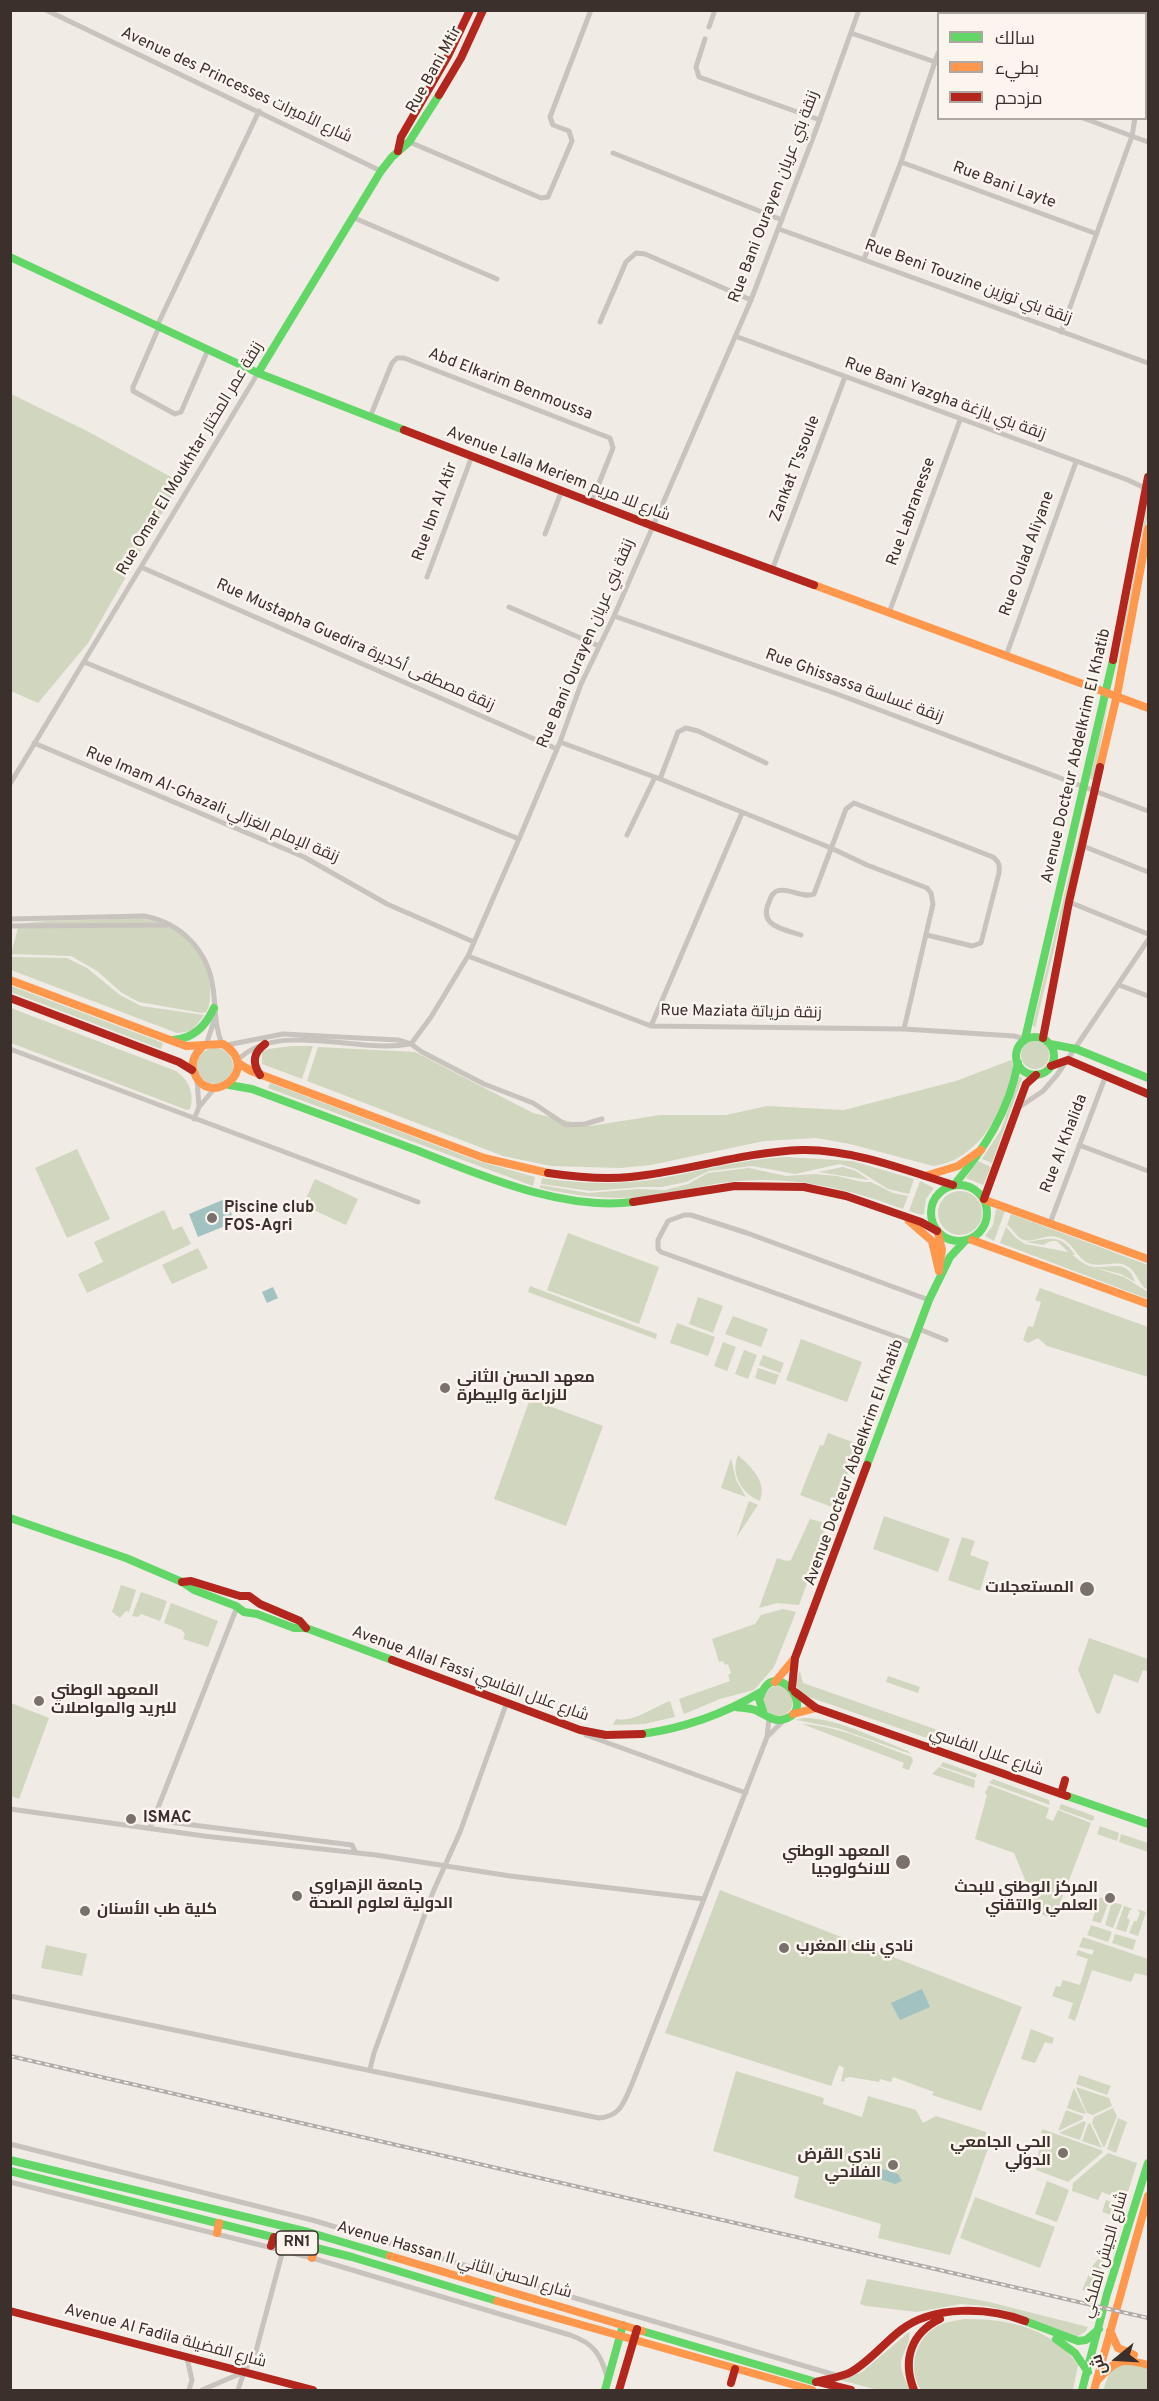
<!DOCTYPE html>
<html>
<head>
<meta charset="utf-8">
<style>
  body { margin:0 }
  #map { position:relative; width:1159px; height:2401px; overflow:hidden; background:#f0ebe5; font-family:Overpass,Cairo,sans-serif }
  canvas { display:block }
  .frame { position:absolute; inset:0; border:12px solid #3b302b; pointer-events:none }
  .legend { position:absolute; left:937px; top:12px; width:210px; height:108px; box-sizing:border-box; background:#fbf5ee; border:2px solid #aea6a0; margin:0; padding:8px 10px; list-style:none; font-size:18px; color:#3b302b }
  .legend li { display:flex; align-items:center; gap:12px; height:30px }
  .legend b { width:30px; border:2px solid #aea6a0 }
  .north { position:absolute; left:1087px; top:2329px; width:60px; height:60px; -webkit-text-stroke:4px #fbf5ee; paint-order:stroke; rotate:252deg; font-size:16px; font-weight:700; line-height:24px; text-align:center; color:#3b302b }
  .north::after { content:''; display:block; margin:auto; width:21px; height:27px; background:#3b302b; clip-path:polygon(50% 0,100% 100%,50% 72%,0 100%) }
</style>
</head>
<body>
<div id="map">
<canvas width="1159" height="2401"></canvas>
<div class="frame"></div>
<ul class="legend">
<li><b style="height:8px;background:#63d668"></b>سالك</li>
<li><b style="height:8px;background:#ff974d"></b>بطيء</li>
<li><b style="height:8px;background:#b3261e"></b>مزدحم</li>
</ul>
<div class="north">ش</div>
</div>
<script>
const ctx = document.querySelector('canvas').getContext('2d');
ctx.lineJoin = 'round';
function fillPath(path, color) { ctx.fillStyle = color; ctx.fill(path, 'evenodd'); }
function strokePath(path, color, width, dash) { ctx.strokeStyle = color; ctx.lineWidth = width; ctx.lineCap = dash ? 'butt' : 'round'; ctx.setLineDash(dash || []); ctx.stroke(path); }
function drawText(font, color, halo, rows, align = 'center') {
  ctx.font = font + ' Overpass,Cairo,sans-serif'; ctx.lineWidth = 5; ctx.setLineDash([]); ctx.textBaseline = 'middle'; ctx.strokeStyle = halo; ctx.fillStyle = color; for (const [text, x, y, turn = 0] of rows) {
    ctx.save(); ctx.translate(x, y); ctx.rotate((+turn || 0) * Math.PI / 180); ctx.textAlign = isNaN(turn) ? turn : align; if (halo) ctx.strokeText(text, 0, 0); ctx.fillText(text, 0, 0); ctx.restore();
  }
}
fillPath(new Path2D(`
  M11,394l76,37 93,51 -92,161 -50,60 -27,-12z
  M1148,502v12l-33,173 8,-56z
  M1109,698l-15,81 -2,1 -2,-2z
  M1088,797l2,2 -55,229 -2,-3z
  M134,917c39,5 76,28 76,72 0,8 1,16 -4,23l-4,1 -63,-11 -17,-9 -25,-22 -26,-15 -60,-2 8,-30c38,-6 77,-2 115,-7z
  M10,957l57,1 20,10 33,27 21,11 63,9 -12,16 -15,2 -166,-63z
  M11,986l152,57 -2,6 -150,-57z
  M11,1008l165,63c13,9 19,23 14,38l-3,1 -176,-67z
  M1021 1055a14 14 0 1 1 28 0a14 14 0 1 1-28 0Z
  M292,1046h21l-11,33 -40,-15v-12l6,-3z
  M318,1047l97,5 118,61 57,13 70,-11h66l41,-9 77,4 112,-29 55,-21 3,5c-7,42 -35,96 -81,101l-83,-22 -34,-6 -52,3 -113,24 -31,3 -69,-2 -48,-10 -196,-75z
  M197 1066a18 18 0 1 1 36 0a18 18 0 1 1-36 0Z
  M1020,1076l2,2 -30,85 -10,-4 19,-29z
  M270,1083l208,78 57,16 -2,9 -265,-98z
  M77,1149l33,70 -43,19 -32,-70z
  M786,1157l66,4 62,18 -5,15 -21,-5 -32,-20 -16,-5 -45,10 -43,-8 -43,5 -23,11 -24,5h-21l-50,4 -50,-7 1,-6c39,6 78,7 116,1 43,-8 84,-20 128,-22z
  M978,1161l13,6 -8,18 -17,-7z
  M843,1167l13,4 13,9 -51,-8z
  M749,1168l37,8 29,-2 22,2 25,6h9l22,11 15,3 -5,13c-54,-20 -107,-33 -165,-28 -26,2 -50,9 -76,14 -40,6 -83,2 -122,-7v-3l48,8 51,-4 26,1 23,-6 20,-11z
  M315,1179l43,20 -12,26 -43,-20z
  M920,1181l14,7 -8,11 -2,14 -2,2 -13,-4z
  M938 1213a22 22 0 1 1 44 0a22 22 0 1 1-44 0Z
  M996,1209l9,2 -11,30 -9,-5 8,-11z
  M164,1210l9,20 9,-4 9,18 -104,49 -9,-19 25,-12 -9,-20z
  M1011,1214l137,51v25c-11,-6 -10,-18 -21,-24 -10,-6 -24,1 -36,-2 -14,-4 -17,-21 -31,-26 -14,-6 -25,5 -36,2 -7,-2 -11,-11 -17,-15z
  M1006,1227l10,11 9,6 43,8 -11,-11h-6l-8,4 -18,-3c22,-2 35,-11 50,13h-3c5,3 11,9 17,11 18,5 38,-10 46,16l-14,-8 -29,-7 32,10 24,15v7l-148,-56z
  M568,1233l91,34 -20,57 -92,-34z
  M198,1248l10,20 -36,16 -10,-19z
  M530,1286l127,48 -1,5 -128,-47z
  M1040,1288l108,39v50l-101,-31 -9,-8 -10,5 -5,-3 5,-14 5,1 8,-25 -6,-2z
  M698,1297l25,9 -10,27 -24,-9z
  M733,1316l35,13 -7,18 -36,-13z
  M677,1323l38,14 -7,19 -38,-13z
  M801,1339l61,23 -15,40 -61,-22z
  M723,1342l13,5 -9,24 -13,-5z
  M744,1350l13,5 -9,24 -13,-5z
  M763,1355l21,8 -4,10 -21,-8z
  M758,1368l21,7 -4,10 -20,-7z
  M530,1399l73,27 -37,100 -72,-27z
  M828,1433l30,11 -19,56 -5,2 -2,5 -32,-12 20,-50 3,1z
  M738,1455c14,13 29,26 22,46 -18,-7 -30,-27 -22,-46z
  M731,1458l5,22 10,17 -25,-9z
  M749,1501l9,4 -22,33z
  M884,1516l66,23 -12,33 -65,-23z
  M810,1519l15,4 -2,6 2,6 -26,70 -22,-2 -18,5 18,-50 10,3 4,-1z
  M962,1537l13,4 -5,14 19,7 -9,29 -32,-11z
  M121,1585l15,5 -7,22 -3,-1 -6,7 -8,-6z
  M141,1592l26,9 -7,20 -19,-7 -3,3 -6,-1z
  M171,1603l47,18 -10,26 -25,-8 2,-5 -3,-4 -18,-7z
  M783,1609l13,3 -22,55 -20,23 -34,9 -36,15 -5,-15 51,-18 -2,-6 3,-2 -3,-9 -3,1 -2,-4 -4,1 -7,-23 43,-15 6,-9z
  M1089,1638l59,21v13l-5,-2 -5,13 -24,-9 -14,40 -4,-1 -18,-43z
  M800,1671l3,12 146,51 -10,6h-6l-127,-44c-11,-5 -11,-15 -6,-25z
  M888,1676l32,11 -2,6 -32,-11z
  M763 1701a15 15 0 1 1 30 0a15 15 0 1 1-30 0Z
  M670,1701l5,16 -31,7 -31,1 3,-6c18,4 37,-12 54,-18z
  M11,1703l38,15 -30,81 -8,-3z
  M803,1718c32,-1 74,21 105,33l3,3 -74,-26 -41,-8z
  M802,1724c38,2 74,20 110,33l1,4 -4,9 -7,-2 2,-5z
  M943,1762l34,12 -1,4 -36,-12z
  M939,1767l36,13 -1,8 -42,-14z
  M993,1779l56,21 1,5 -61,-22z
  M989,1785l60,23 -3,10 7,3 5,-11 33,13 -37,96 -15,-6 -25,-60 -39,-14 12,-44 -2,-2z
  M1061,1804l33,12v3l-2,2 -33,-12z
  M1100,1826l19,7 -2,8 -20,-7z
  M1121,1834l27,9v9l-29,-10z
  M720,1890l302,117 -41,104 -49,-16 2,-3 -41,-15 -2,5 -11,-3 -1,3 -29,-5 -5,1 -1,4 -3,-1 3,-13 -5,-3 -8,21 -166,-53z
  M1100,1897l9,4 -8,22 -9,-2z
  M1112,1902l10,3 -9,23 -8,-3z
  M1124,1906l9,3 -3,1 -3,8 3,2 -4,12 -10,-3z
  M1137,1909l9,3 -8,24 -9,-3 5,-12h3l3,-8z
  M1091,1925l21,7 -4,10 -21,-7z
  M1115,1934l21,6 -3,10 -21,-7z
  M1083,1937l65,22v17l-13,-3 -4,9 -39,-12 -17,51 -7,-3 5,-15 -21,-7 4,-10 4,1 3,-7 17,5 8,-26 -12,-4 2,-5 14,5 2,-5 -15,-3z
  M46,1945l41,9 -5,22 -41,-8z
  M1031,2029l23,9 -2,6 -7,-2 -10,21 -14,-4z
  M736,2071l88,27 -1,6 39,13 6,-21 48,14 7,13 13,-7 50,16 4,11 -40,112 -72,-17 3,-14 -87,-26 5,-21 -86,-26z
  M1079,2075l32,11 -4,9 -31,-11z
  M1076,2087l33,11 3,8 -19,9 -6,-2z
  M1074,2088l12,25 -2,1 -17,-6z
  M1113,2108l4,8 -13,32 -12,-25 2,-6z
  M1066,2110l17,6v3l-25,12z
  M1118,2118l9,4 -11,31 -9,-4z
  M1084,2121l2,2 -6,17 -21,-7z
  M1090,2123l12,25 -20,-7 6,-17z
  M1042,2129l59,21 2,2 -35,30 -32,-12z
  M1108,2153l29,10 -12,38 -23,-9 -4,8 -26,-9 1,-8z
  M1047,2181l22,9 -12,32 -22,-8z
  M975,2197l80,30 -15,41 -80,-30z
  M1106,2200l8,3 -1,4 9,3 -3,8 -17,-6z
  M1108,2249l-14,44 -12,-3 11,-25z
  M867,2279l122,23 99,25 -2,4 -9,6 -73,-27 -18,-4 -25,-2 -44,8 -51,-6 -6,-2z
  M964,2319c42,-1 89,9 114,46l-5,25h-152c-13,-20 -7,-50 15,-63 8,-5 18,-6 28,-8z
  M909,2332c3,10 -9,23 -8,34 1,9 6,17 9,24h-32l-38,-10 22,-8z
  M1122,2363l26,5v22h-45l8,-21z`), '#d1d6bf');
fillPath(new Path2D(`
  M225,1199l10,23 -37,15 -9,-23z
  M273,1287l5,11 -11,5 -5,-11z
  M922,1989l8,18 -30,13 -9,-17z
  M877,2167l21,7 4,7 -7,3 -21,-7z`), '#a1c2c1');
strokePath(new Path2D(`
  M46,10l335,161
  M954,14l1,-4
  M1067,14l1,-4
  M1139,14v-4
  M709,27l6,-17
  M851,33l87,30
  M705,39l-9,28 3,10 121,43
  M1083,118l65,24
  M407,141l134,57 7,-1 24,-56 -3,-10 -16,-6 -3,-8 41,-107
  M613,153l169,67
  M901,162l196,72
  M352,217l145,62
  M779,229l369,134
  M864,259l37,-97 37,-109
  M600,322l26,-60 10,-9 9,1 106,46
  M157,326l102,-215
  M159,327l-26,60v4l42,23 6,-2 27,-62
  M1061,332l71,-196 3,-18
  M735,336l393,144 19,9
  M370,417l22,-54 5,-5h7l206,80 3,10 -21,53
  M545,534l17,-44
  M143,568l414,181
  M772,570l73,-193
  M427,577l45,-121
  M509,607l90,39
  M889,613l71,-193
  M614,616l223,78 311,117
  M1006,656l70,-194
  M84,662l435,177
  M560,742l100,37 171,69 36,17 60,23 4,5 2,11 -29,125
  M34,743l270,114 83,47 87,38
  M660,779l18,-47 8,-4 12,3 68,32
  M10,784l248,-411
  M627,835l28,-58
  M1083,846l65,26
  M1069,902l79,32
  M10,919l134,-3c37,7 64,34 69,72 3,19 1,37 9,56
  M10,926l157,-1
  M801,935c-18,-6 -43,-9 -32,-33 2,-5 3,-9 8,-11 12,-4 25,8 37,3l32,-85 8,-6 139,54c6,5 7,8 6,16l-18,70 -9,3 -45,-11
  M468,956l183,70 253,3 110,7 11,3
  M1119,985l29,11
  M651,1026l91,-213
  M411,1044l20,-27 37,-61 51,-117 41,-97 21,-58 33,-68 137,-316 66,-173 42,-117
  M206,1045l8,-24
  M227,1045l56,-11 115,6 13,4 11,8 62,32 49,19 33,22 19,-1 17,-5
  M10,1049l408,153
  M237,1061c39,-42 122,-7 172,-17
  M199,1107l15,-18
  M1018,1108l25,-17 14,-16 91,-135
  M194,1119l5,-12 -2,-27
  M1079,1145l69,26
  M1050,1223l56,-148
  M919,1329l27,11
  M914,1343l-253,-91 -3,-3v-9l10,-19 16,-6h7l56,18 182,67
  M586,1735l160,58
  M767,1737l17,-17
  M10,1809l194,27 172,19 134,21 194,23
  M153,1820l199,25 4,8
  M150,1828l87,-221
  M10,1996l589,122c22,-2 25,-16 33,-34l135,-347 2,-19
  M370,2069l4,-16 59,-161 27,-60 47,-130
  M10,2144l302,76 523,155
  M10,2182l302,76 258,77c23,8 31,19 37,42
  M187,2358l5,22 -3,10
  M202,2390l42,-18 12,-21 27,-101
  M238,2390l6,-18`), '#c9c3be', 5);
strokePath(new Path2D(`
  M10,257l248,116 146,57
  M258,373l123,-202 11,-14 17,-15 30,-47
  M1016 1056a19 19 0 1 1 38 0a19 19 0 1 1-38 0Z
  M1025,1039l88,-379
  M173,1040c21,-2 32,-13 41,-32
  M1050,1044l26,5 72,29
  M229,1085l23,4c55,20 109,41 164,61 65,25 145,61 217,52
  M931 1213a28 28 0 1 1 56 0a28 28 0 1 1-56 0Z
  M954,1185c31,-37 55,-74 64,-122
  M867,1465l62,-165 21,-43 14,-15
  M10,1518l116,40 56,24 12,8 42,16 8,6 13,2 37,14h12l86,32
  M736,1707c6,1 13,1 19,3 8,3 16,11 26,10 36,-6 3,-54 -15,-34 -3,3 -5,9 -7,13l5,15
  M642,1734c42,-6 82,-20 119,-42
  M1067,1796l81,28
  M10,2160l298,72 82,24
  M10,2171l342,86 145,44
  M1025,2321l53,20 8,-1 13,-11
  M642,2331l174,51
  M1056,2339l19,14 13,19
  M605,2390l18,-65
  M1082,2390l25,-96 41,-131`), '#63d668', 8);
strokePath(new Path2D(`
  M814,585l334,123
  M1100,767l17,-72 31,-166
  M10,980l176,66 37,-2c41,25 -15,67 -29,28 -4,-10 1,-18 8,-25
  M238,1063l13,8 233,87 64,15
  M925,1176l33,-10 23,-16
  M985,1200l163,59
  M909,1221l23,20 7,30
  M938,1233l4,17 -3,20
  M972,1240l176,64
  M775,1682l19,-23
  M793,1714l23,-6
  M217,2233l2,-10
  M390,2256l252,75
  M312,2258l3,-10
  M497,2301l315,89
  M1110,2331l8,17 16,7
  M1097,2381c18,-21 24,-24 51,-16
  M1094,2390l54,-194`), '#ff974d', 8);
strokePath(new Path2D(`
  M439,95l22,-37 22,-48
  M398,151l3,-14 47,-81 22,-46
  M404,430l249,96 161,59
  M1113,660l35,-183
  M10,998l169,64 13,8
  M1043,1038l26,-136 31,-135
  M1051,1066l17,-6 80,34
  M260,1075c-8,-12 -7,-22 5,-31
  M548,1173c27,4 54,7 82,4 58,-6 113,-25 172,-27 49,-1 104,20 151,35
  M984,1199l42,-115 10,-9
  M633,1202l102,-16 69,1 42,9 75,26 16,9
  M182,1582l9,-1 49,15h9l11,8 40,17 6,7
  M392,1660l188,70 26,5 36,-1
  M792,1688l3,-30 72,-193
  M795,1692l21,16 251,88
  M1061,1794l4,-14
  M271,2246l3,-9
  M10,2311l303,79
  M816,2382c11,-3 26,-5 35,-10 18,-10 33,-29 50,-42 32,-25 88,-23 124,-9
  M819,2382l32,8
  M731,2383l4,-14
  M619,2390l18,-61
  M914,2390c-12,-30 -3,-57 26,-71`), '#b3261e', 8);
const rail = new Path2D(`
  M10,2056l1138,262`);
strokePath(rail, '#b1aca8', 4);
strokePath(rail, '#fbf5ee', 1.5, [4.5]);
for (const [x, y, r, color] of [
  [212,1218,6,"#7a716c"],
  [445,1388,6,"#7a716c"],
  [1087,1589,8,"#7a716c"],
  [39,1701,6,"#7a716c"],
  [131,1819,6,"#7a716c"],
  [903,1862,8,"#7a716c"],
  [297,1896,6,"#7a716c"],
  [1110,1898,6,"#7a716c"],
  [85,1911,6,"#7a716c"],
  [784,1948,6,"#7a716c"],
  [1063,2153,6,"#7a716c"],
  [893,2165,6,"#7a716c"]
]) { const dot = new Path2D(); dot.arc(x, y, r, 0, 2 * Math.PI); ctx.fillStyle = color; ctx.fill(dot); strokePath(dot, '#fbf5ee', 2); }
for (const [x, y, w] of [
  [297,2243,42]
]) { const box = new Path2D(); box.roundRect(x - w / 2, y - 12, w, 24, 4.5); ctx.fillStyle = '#fbf5ee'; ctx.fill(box); strokePath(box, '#3b302b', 1.5); }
drawText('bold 15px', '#3b302b', null, [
  ["RN1",297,2243]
]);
drawText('16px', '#3b302b', '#fbf5ee', [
  ["Rue Bani Mtir",435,70,-61],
  ["Avenue des Princesses شارع الأميرات",236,86,25],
  ["Rue Bani Layte",1004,186,20],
  ["Rue Bani Ourayen زنقة بني عريان",775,197,-69],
  ["Rue Beni Touzine زنقة بني توزين",968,283,20],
  ["Abd Elkarim Benmoussa",510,385,21],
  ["Rue Bani Yazgha زنقة بني يازغة",945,400,20],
  ["Rue Omar El Moukhtar زنقة عمر المختار",191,459,-59],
  ["Zankat T'ssoule",796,469,-69],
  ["Avenue Lalla Meriem شارع للا مريم",558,475,21],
  ["Rue Ibn Al Atir",436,512,-70],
  ["Rue Labranesse",912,512,-70],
  ["Rue Oulad Aliyane",1028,554,-70],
  ["Rue Bani Ourayen زنقة بني عريان",587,644,-67],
  ["Rue Mustapha Guedira زنقة مصطفى أكديرة",355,646,24],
  ["Rue Ghissassa زنقة غساسة",854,687,20],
  ["Avenue Docteur Abdelkrim El Khatib",1077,756,-77],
  ["Rue Imam Al-Ghazali زنقة الإمام الغزالي",212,806,23],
  ["Rue Maziata زنقة مزياتة",741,1013,1],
  ["Rue Al Khalida",1065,1144,-69],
  ["Avenue Docteur Abdelkrim El Khatib",855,1463,-70],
  ["Avenue Allal Fassi شارع علال الفاسي",470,1675,20],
  ["شارع علال الفاسي",986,1753,19],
  ["شارع الجيش الملكي",1106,2255,-74],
  ["Avenue Hassan II شارع الحسن الثاني",454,2261,16],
  ["Avenue Al Fadila شارع الفضيلة",165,2337,15]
]);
drawText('bold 16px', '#3b302b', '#fbf5ee', [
  ["Piscine club",224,1209],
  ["FOS-Agri",224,1227],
  ["معهد الحسن الثاني",457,1379],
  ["للزراعة والبيطرة",457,1397],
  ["المستعجلات",1074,1589,"right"],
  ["المعهد الوطني",51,1692],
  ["للبريد والمواصلات",51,1710],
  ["ISMAC",143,1819],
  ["المعهد الوطني",890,1853,"right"],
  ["للانكولوجيا",890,1871,"right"],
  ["جامعة الزهراوي",309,1887],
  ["الدولية لعلوم الصحة",309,1905],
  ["المركز الوطني للبحث",1098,1889,"right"],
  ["العلمي والتقني",1098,1907,"right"],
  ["كلية طب الأسنان",97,1911],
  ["نادي بنك المغرب",796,1948],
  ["الحي الجامعي",1051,2144,"right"],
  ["الدولي",1051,2162,"right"],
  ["نادي القرض",881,2156,"right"],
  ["الفلاحي",881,2174,"right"]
], 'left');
</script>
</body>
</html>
